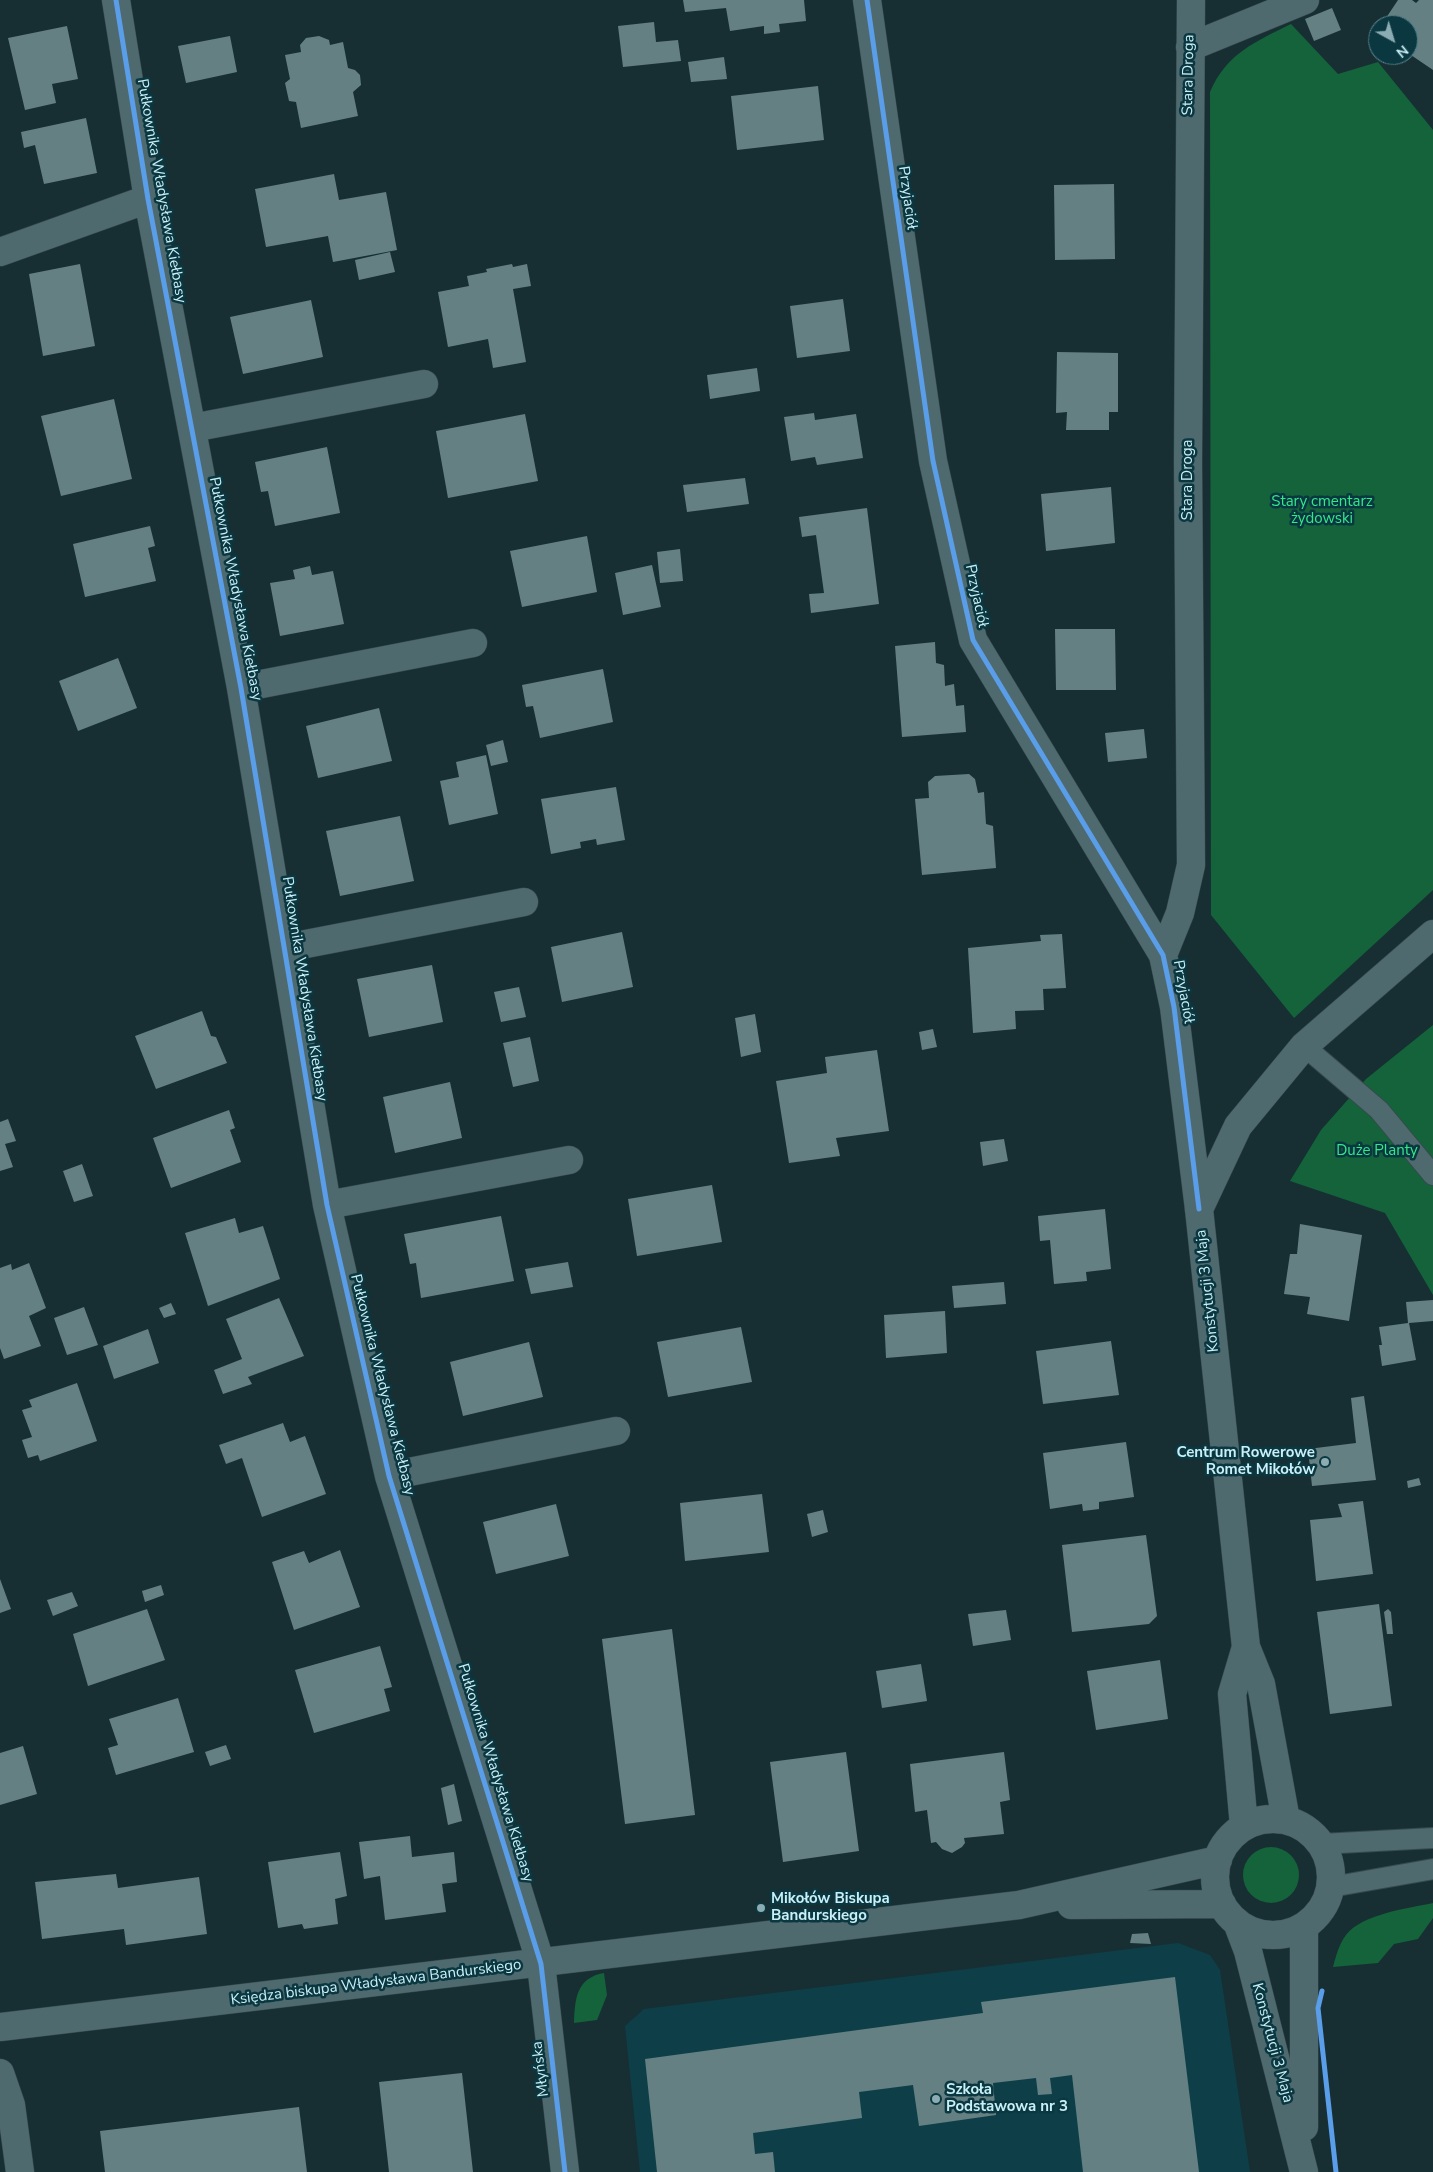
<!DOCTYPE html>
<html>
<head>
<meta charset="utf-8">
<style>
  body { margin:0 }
  #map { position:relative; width:1433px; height:2172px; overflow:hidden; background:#172f33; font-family:"Nunito Sans",sans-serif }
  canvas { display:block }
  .north { position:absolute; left:1368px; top:15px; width:50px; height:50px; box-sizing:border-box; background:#0a3740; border:1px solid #56818a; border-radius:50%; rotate:141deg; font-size:14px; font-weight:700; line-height:20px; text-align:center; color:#c9eff8 }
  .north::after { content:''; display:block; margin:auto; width:18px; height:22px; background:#8bacb3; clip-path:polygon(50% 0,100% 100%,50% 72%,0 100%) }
</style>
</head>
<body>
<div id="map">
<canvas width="1433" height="2172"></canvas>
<div class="north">N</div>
</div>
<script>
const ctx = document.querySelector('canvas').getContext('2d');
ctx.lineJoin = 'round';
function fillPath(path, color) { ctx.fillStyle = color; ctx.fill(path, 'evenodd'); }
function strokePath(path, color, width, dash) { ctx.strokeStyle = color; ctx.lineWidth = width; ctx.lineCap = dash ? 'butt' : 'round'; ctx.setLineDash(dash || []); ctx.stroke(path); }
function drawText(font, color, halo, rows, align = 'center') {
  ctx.font = font + ' "Nunito Sans",sans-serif'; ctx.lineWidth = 5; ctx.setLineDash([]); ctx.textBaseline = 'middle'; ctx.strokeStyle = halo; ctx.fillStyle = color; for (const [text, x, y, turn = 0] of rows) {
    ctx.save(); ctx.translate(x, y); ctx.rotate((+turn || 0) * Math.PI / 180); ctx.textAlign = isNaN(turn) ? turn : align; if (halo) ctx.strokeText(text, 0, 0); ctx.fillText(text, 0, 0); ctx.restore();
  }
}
fillPath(new Path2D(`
  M1178,1943l32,12 10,15 30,202h-610l-15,-146 19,-17z`), '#0e3f49');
fillPath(new Path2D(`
  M1291,24l47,50 40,-12 55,68v760l-139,128 -83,-103 -1,-823c17,-39 45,-50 81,-68z
  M1433,1025v270l-48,-82 -95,-32 31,-51 45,-51z
  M1243 1875a28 28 0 1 1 56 0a28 28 0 1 1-56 0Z
  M1433,1903v15l-15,21 -24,5 -16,19 -45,4c3,-11 6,-23 13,-32 16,-21 63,-27 87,-32z
  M604,1973l3,22 -10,25 -23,3c1,-24 2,-45 30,-50z`), '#14633b');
fillPath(new Path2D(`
  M683,0h121l2,21 -27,3 1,8 -16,2v-8l-34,5 -4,-23 -41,4z
  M1398,0h14l4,3 3,-3h14v70l-25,-17v-28h-19l-5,-4z
  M1332,8l9,22 -27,11 -9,-22z
  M654,22l2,20 22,-2 3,21 -58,6 -5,-41z
  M67,26l11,53 -26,5 4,19 -31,7 -17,-72z
  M230,36l7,36 -51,11 -8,-37z
  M319,36l10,4 1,5 13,-3 5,26 7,2 5,5 1,10 -8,7 5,24 -57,12 -5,-26 -7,-1 -4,-18 5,-4 -5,-24 16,-3 -1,-7 6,-7z
  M724,57l3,22 -36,3 -3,-20z
  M818,86l6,54 -87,10 -6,-54z
  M86,118l11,55 -53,11 -9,-39 -11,3 -3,-16z
  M334,174l5,26 47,-8 11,58 -64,12 -5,-26 -62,11 -11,-58z
  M1114,184l1,75 -60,1 -1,-75z
  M390,252l5,20 -36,8 -4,-20z
  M80,264l15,82 -52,10 -14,-82z
  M512,264l1,3 14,-3 4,22 -18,3 13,73 -33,6 -5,-29 -40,8 -10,-55 31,-6 -2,-10 20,-4 -1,-3z
  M843,299l7,52 -53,7 -7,-52z
  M311,300l12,57 -80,17 -13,-57z
  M1057,352l61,1v59h-9v18h-43l1,-18 -11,1z
  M757,368l3,23 -50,8 -3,-24z
  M114,399l18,80 -71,17 -20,-80z
  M814,413l1,7 41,-6 7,44 -46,7 -2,-8 -24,4 -7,-44z
  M525,414l13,67 -90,17 -12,-67z
  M327,447l13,66 -65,13 -7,-35 -7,1 -6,-30z
  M745,478l4,26 -62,8 -4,-27z
  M1111,487l4,56 -69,8 -5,-57z
  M867,508l12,96 -68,9 -2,-19 15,-1 -8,-58 -14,2 -3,-20z
  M150,526l5,20 -7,2 8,33 -71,16 -12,-53z
  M587,536l10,56 -75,15 -12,-56z
  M680,549l3,32 -23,2 -3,-31z
  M652,565l9,42 -38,8 -8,-42z
  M310,566l2,9 21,-4 11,53 -64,12 -10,-53 25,-4 -2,-9z
  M1055,629h60l1,61h-60z
  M935,642l1,21 8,2 1,21 9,-2 2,22 8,-1 2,27 -64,5 -7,-91z
  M118,658l19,50 -59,23 -19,-50z
  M603,669l10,53 -73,16 -7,-32 -7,1 -4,-22z
  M379,708l13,53 -74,17 -12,-52z
  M1144,729l3,29 -39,4 -3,-29z
  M503,740l5,22 -17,4 -5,-21z
  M486,755l12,59 -49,11 -9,-44 19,-4 -3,-15z
  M969,774l6,5 3,14 6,-1 2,32 7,2 3,42 -74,7 -7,-76 14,-1 -1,-16 7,-6z
  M616,787l9,53 -28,5 -1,-6 -16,3 1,6 -30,6 -10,-55z
  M400,816l14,65 -74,15 -14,-65z
  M622,932l11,55 -71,15 -11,-55z
  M1062,934l4,54 -23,1 1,21 -29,1 1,18 -43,4 -5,-85 73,-7 -1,-6z
  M432,965l11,57 -74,15 -12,-58z
  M519,987l7,30 -25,5 -7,-30z
  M202,1011l9,25 5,1 11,26 -71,26 -21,-53z
  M755,1014l6,38 -20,5 -6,-39z
  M933,1029l4,18 -15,3 -3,-18z
  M530,1037l9,44 -26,6 -10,-44z
  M877,1050l12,81 -53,7 4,18 -51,7 -13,-82 51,-8 -2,-16z
  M450,1082l12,56 -67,15 -12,-56z
  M229,1110l6,18 -5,2 11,32 -70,26 -18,-50z
  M8,1119l8,22 -11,3 8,23 -13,4v-49z
  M1004,1139l4,22 -25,5 -3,-24z
  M82,1164l11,32 -19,6 -11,-31z
  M712,1185l10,57 -85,14 -9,-57z
  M1105,1209l6,60 -25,3 1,9 -33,3 -4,-44 -10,1 -2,-25z
  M501,1216l13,65 -93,17 -5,-35 -6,1 -6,-30z
  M235,1218l4,15 24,-7 17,53 -72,27 -23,-73z
  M1300,1224l62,11 -13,86 -42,-7 3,-17 -26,-3 6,-40h7z
  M568,1262l5,25 -42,7 -6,-25z
  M29,1263l17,45 -17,8 12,30 -37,13 -4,-11v-80l11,-4 1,6z
  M1004,1282l2,22 -52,4 -2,-22z
  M279,1298l25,58 -56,21 4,7 -29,10 -9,-24 28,-11 -16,-40z
  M1433,1300v21l-24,2 7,37 -34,6 -3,-21h3l-3,-18 29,-4 -2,-21z
  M171,1303l5,11 -12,4 -5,-10z
  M84,1307l14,38 -31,10 -13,-37z
  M945,1311l2,42 -61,5 -2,-43z
  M741,1327l11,55 -84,15 -11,-55z
  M148,1329l11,34 -45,16 -11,-33z
  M1111,1341l8,54 -76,9 -7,-53z
  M529,1342l14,55 -80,19 -13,-54z
  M77,1383l20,58 -57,20 -2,-6 -10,3 -6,-18 10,-3 -10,-27 10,-3 -3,-7z
  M1364,1396l12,84 -64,6 -4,-37 48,-6 -5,-45z
  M283,1423l7,19 15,-6 21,58 -64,23 -20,-59 -16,6 -7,-19z
  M1126,1442l8,55 -35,5v7l-16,2 -1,-7 -32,5 -7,-56z
  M1419,1478l2,7 -13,3 -1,-7z
  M762,1494l7,58 -84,9 -5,-58z
  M1363,1501l10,73 -57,7 -6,-61 32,-3 -4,-13z
  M556,1504l13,52 -73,18 -13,-52z
  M823,1510l5,22 -16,5 -5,-23z
  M1146,1535l11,81 -8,8 -77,8 -10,-87z
  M340,1550l20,57 -66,23 -22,-68 32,-11 5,12z
  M0,1579l11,30 -11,4z
  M161,1585l3,10 -19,7 -3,-11z
  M72,1592l6,14 -25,10 -6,-16z
  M1379,1604l13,102 -62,8 -13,-102z
  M147,1609l18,51 -77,26 -15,-52z
  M1388,1609l3,3 2,22h-6l-3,-22z
  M1006,1610l5,30 -38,6 -5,-32z
  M672,1629l23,186 -70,9 -23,-185z
  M380,1646l12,41 -8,2 6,22 -76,22 -19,-63z
  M1160,1660l8,59 -72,11 -9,-59z
  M921,1664l6,37 -45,7 -6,-37z
  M178,1698l16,54 -78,23 -8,-27 10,-3 -9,-26z
  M226,1745l5,14 -21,7 -5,-14z
  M23,1746l14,48 -37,11v-52z
  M846,1752l13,99 -76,11 -13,-100z
  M1004,1752l6,48 -10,2 4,32 -40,4 1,5 -3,4 -10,6 -10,-4 -6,-7 -5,1 -4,-33 -12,2 -5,-48z
  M454,1784l8,37 -14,4 -7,-37z
  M410,1836l2,21 42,-5 3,30 -15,2 4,28 -61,8 -5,-44 -16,3 -5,-37z
  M340,1852l7,44 -12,3 3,25 -34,5 -2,-5 -24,4 -10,-66z
  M116,1874l2,14 81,-11 8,57 -81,11 -2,-16 -82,10 -7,-57z
  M1148,1933l3,11 -21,-1 2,-9z
  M1175,1977l24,195h-116l-11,-97 -22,3 2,16 -14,1 -2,-17 -43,5 3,32 -77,11 -6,-41 -54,7 3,26 -109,15 2,21 18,-2 2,20h-118l-12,-113 338,-46 -2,-11z
  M462,2073l11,99h-84l-10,-90z
  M299,2107l8,65h-202l-5,-41z`), '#658082');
const service = new Path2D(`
  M1304,1046l75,64 54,65
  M1321,1844l112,-6
  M1331,1887l102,-18`);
const minor = new Path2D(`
  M116,0l32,199 93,489 86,517 62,271 152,488 24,208
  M867,0l66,461 40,179 190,315 11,52 25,202
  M1190,47l115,-47
  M0,252l148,-53
  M192,428l232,-44
  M241,688l232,-45
  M285,948l239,-46
  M1163,955l17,-42 11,-48 -3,-403 3,-462
  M327,1205l242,-45
  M389,1476l227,-45
  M0,2073l11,32 9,67`);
const tertiary = new Path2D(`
  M1215 1877a58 58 0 1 1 116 0a58 58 0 1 1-116 0Z
  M1286,1820l-25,-136 -15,-37 -47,-438 39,-83 66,-80 129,-112
  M1244,1826l-12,-132 14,-47
  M1071,1905l151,-1
  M1237,1922l11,29 56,221
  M0,2027l1019,-122 199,-45
  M1304,2127v-201`);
strokePath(service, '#374a4e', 22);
strokePath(minor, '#374a4e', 29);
strokePath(tertiary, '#374a4e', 29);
strokePath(service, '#4e6a6f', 20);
strokePath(minor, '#4e6a6f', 28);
strokePath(tertiary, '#4e6a6f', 28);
strokePath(new Path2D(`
  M116,0l32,199 93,489 86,517 62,271 152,488 24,208
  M867,0l66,461 40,179 190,315 11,52 25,202
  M1322,1991l-4,17 18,164`), '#5a9eea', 5);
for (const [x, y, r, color] of [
  [1325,1462,5,"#8bacb3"],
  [761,1908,5,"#8bacb3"],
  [936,2099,5,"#8bacb3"]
]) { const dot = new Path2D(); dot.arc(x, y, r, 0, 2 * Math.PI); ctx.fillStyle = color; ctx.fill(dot); strokePath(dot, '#0a3740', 2); }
drawText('15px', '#c9eff8', '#0a3740', [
  ["Stara Droga",1189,75,-89],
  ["Pułkownika Władysława Kiełbasy",161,191,80],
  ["Przyjaciół",907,198,82],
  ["Stara Droga",1188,480,-90],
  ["Pułkownika Władysława Kiełbasy",235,589,79],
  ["Przyjaciół",976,596,78],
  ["Pułkownika Władysława Kiełbasy",304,989,81],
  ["Przyjaciół",1183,992,80],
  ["Konstytucji 3 Maja",1208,1291,-96],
  ["Pułkownika Władysława Kiełbasy",382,1385,76],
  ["Pułkownika Władysława Kiełbasy",495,1773,73],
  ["Księdza biskupa Władysława Bandurskiego",376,1983,-7],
  ["Konstytucji 3 Maja",1272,2043,75],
  ["Młyńska",541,2069,-97]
]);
drawText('15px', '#33e888', '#0a3740', [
  ["Stary cmentarz",1322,502],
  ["żydowski",1322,519],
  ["Duże Planty",1377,1151]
]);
drawText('bold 15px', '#c9eff8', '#0a3740', [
  ["Centrum Rowerowe",1315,1453,"right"],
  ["Romet Mikołów",1315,1470,"right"],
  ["Mikołów Biskupa",771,1899],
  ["Bandurskiego",771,1916],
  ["Szkoła",946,2090],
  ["Podstawowa nr 3",946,2107]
], 'left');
</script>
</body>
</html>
